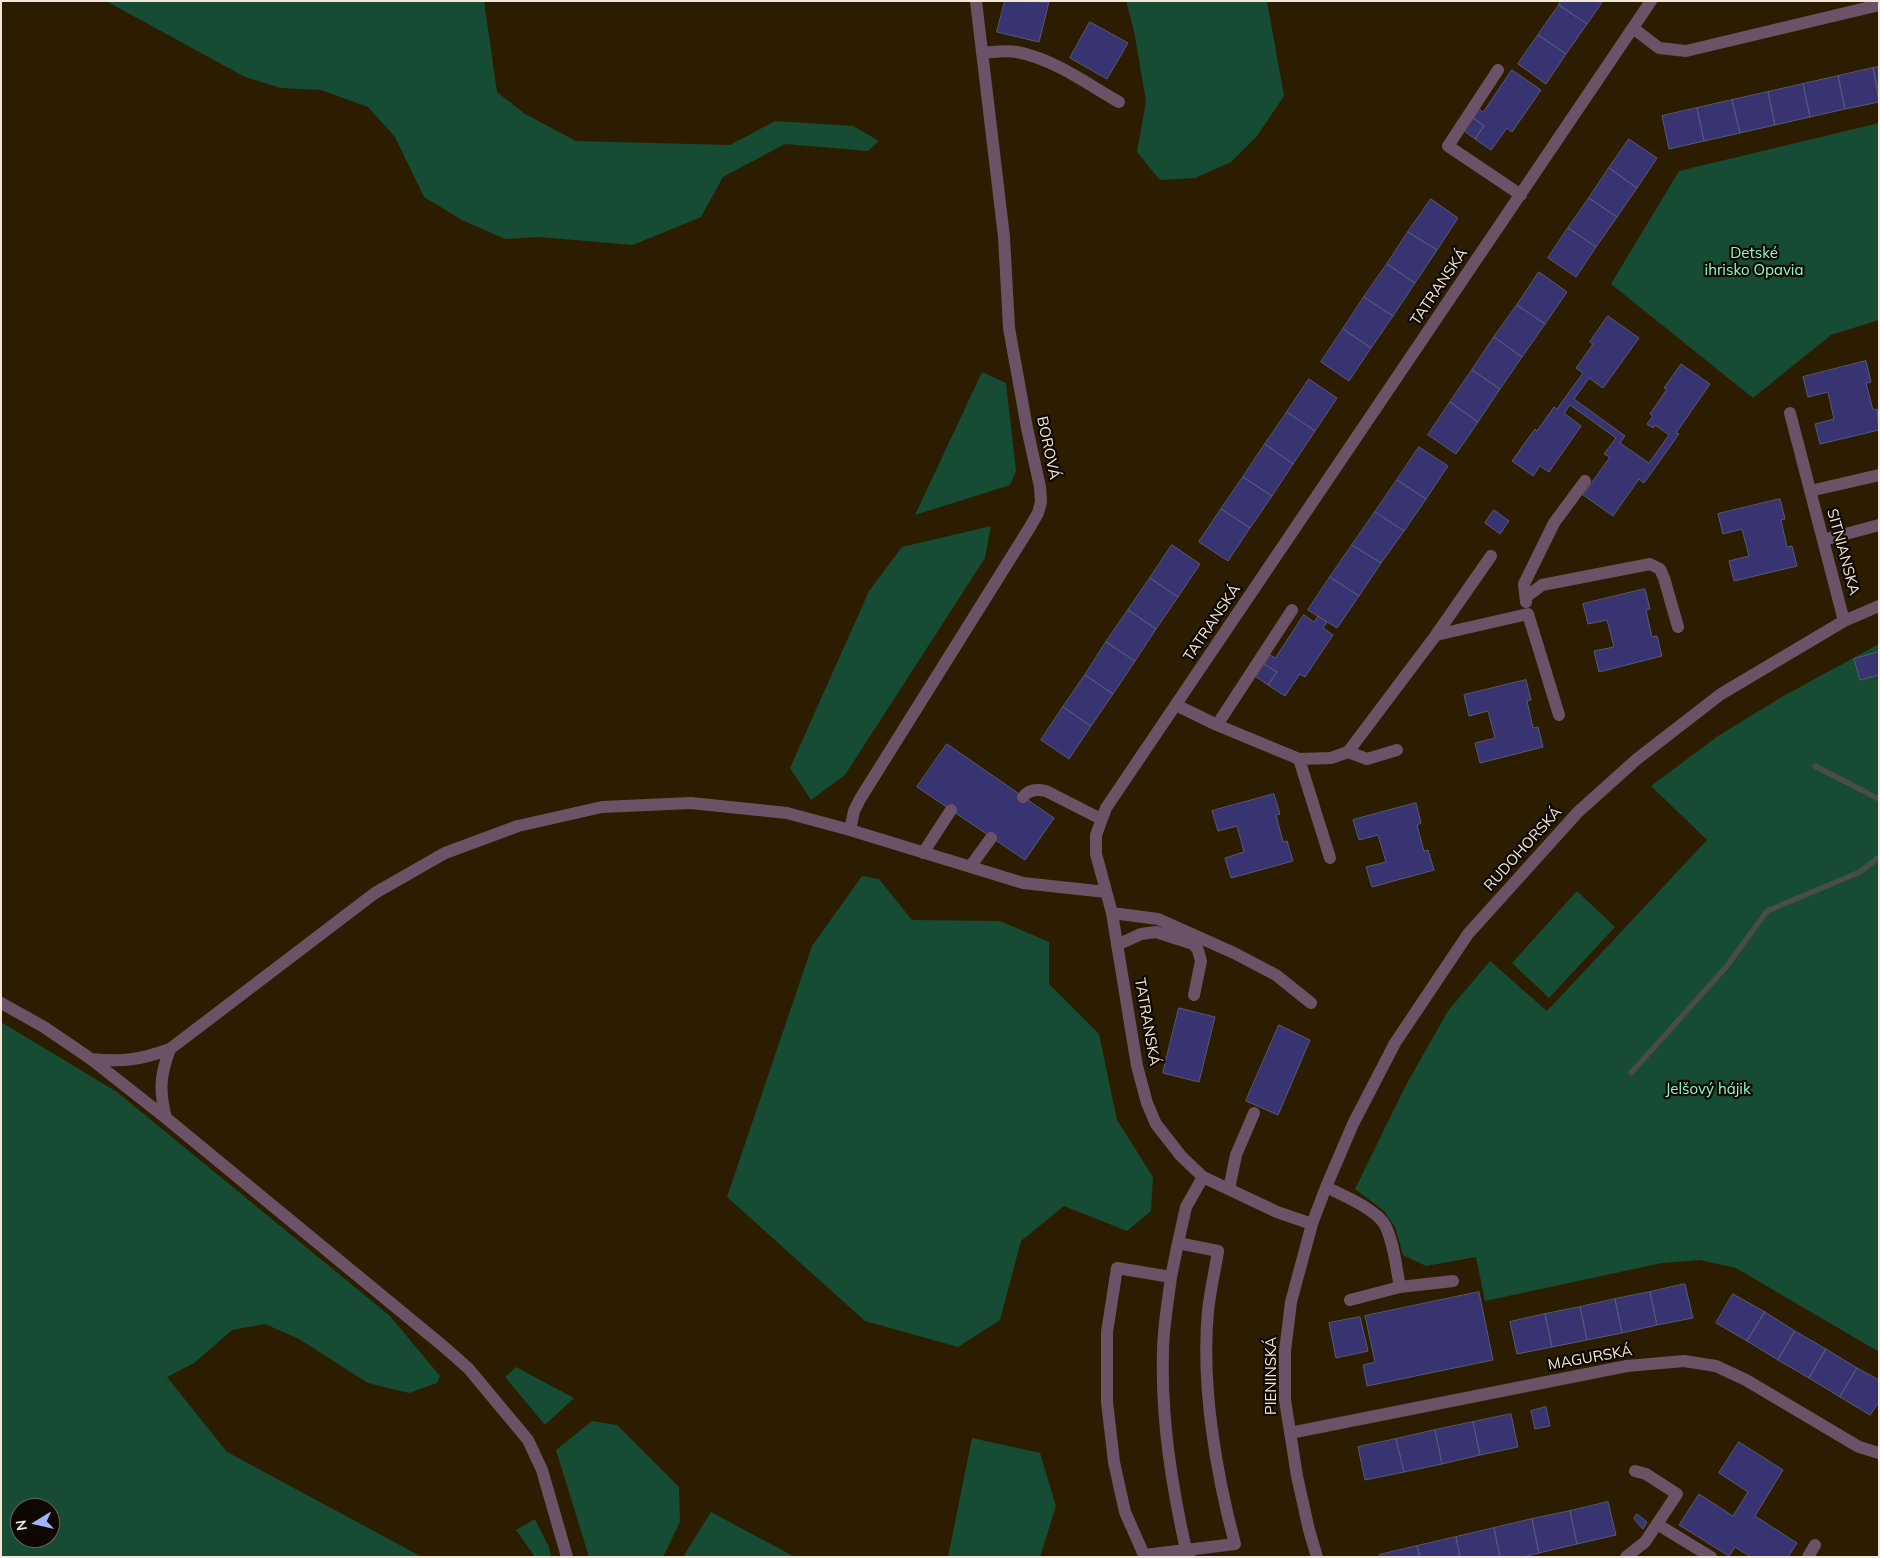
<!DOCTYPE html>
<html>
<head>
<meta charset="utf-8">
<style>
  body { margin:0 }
  #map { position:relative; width:1880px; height:1558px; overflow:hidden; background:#2c1d00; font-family:Mulish,sans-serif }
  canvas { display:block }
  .frame { position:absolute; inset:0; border:2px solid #f3e8d8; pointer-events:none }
  .north { position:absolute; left:10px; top:1498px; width:50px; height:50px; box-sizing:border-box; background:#0f0801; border:1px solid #6a6257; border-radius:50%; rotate:261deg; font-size:14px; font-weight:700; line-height:20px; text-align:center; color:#f3e8d8 }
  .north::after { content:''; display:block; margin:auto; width:18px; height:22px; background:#a0b3fd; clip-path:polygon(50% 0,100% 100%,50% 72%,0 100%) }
</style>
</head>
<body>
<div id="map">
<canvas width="1880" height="1558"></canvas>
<div class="frame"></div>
<div class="north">N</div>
</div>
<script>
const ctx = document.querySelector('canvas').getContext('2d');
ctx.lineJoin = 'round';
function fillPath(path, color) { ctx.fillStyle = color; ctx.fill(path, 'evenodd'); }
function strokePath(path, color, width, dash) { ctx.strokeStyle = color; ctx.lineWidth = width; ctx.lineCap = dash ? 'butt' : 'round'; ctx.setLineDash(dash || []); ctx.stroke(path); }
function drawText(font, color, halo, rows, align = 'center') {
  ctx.font = font + ' Mulish,sans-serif'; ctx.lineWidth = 4.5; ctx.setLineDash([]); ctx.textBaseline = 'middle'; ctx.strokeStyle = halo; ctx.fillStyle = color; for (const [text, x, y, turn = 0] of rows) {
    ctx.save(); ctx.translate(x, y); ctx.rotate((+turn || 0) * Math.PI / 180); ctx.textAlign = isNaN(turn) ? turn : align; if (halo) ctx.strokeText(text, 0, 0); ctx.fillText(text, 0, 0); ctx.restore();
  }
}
fillPath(new Path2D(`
  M106,1h378l13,91 28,22 51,27 154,4 45,-24 78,5 26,15 -11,10 -83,-7 -62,33 -22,40 -68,28 -94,-8 -34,2 -43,-19 -38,-23 -29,-60 -27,-30 -47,-17 -40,-2 -36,-11z
  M1126,1h141l17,95 -27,40 -26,26 -36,16 -35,2 -23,-28 9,-51 -12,-70z
  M1879,123v197l-48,15 -78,63 -142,-114 68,-113z
  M982,372l24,11 10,88 -6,14 -95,30z
  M991,526l-6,32 -140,217 -34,25 -21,-32 79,-177 33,-44z
  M1879,644v708l-143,-84 -36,-8 -38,3 -177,38 -9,-44 -50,9 -23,-11 -8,-28 -12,-17 -28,-21 51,-104 42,-74 42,-50 57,50 160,-171 -56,-54 67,-50 62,-38z
  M862,876l17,3 33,41 88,1 49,21v42l50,50 18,86 36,57 -2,34 -24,20 -63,-25 -43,35 -21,79 -42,27 -93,-26 -138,-124 85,-251z
  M1577,891l38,36 -66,71 -37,-35z
  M1,1022l116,70 273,224 50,60 -3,7 -28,10 -41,-10 -69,-44 -34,-15 -33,6 -38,33 -27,14 60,75 195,105h-421zM20,1508h30v30h-30z
  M516,1367l58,31 -29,27 -40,-48z
  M592,1421l25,4 62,62 1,35 -17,35h-74l-33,-107z
  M972,1438l68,15 16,53 -16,51h-92z
  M711,1512l84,45h-112z
  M535,1519l14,28 2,10h-16l-19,-27z`), '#164b34');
strokePath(new Path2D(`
  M1815,766l64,33
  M1631,1073l95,-106 41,-56 93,-39 19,-15`), '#494c48', 5.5);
const building = new Path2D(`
  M1005,1l44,1 -10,40 -42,-10z
  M1561,1h42l-16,23 -28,-19z
  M1559,5l28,19 -21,30 -28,-19z
  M1090,22l38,21 -21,36 -37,-21z
  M1538,35l28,19 -20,30 -28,-20z
  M1879,67v27l-6,-26z
  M1873,68l6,34 -34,7 -7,-33z
  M1512,70l29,20 -29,42 -5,-4 -16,22 -16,-11 9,-13 -12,-9 6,-9 5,4z
  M1838,76l7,33 -35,8 -7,-33z
  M1803,84l7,33 -35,8 -7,-33z
  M1768,92l7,33 -35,8 -8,-33z
  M1732,100l8,33 -36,8 -7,-33z
  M1697,108l7,33 -35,8 -7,-33z
  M1472,117l12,9 -9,13 -12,-9z
  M1629,139l28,19 -20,30 -28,-20z
  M1609,168l28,20 -20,29 -28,-19z
  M1589,198l28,19 -21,30 -28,-19z
  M1431,199l27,19 -21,32 -29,-18z
  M1568,228l28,19 -20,30 -28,-19z
  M1408,232l29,18 -22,33 -28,-19z
  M1387,264l28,19 -22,33 -29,-19z
  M1539,272l28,20 -22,32 -28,-19z
  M1364,297l29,19 -22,32 -28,-19z
  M1517,305l28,19 -23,33 -28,-20z
  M1608,316l31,22 -36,50 -14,-10 -15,21 51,37 -5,7 29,20 20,-28 -14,-10 -2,3 -6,-4 6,-8 -3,-2 17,-25 -3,-1 17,-24 29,20 -34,49 3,1 -35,49 -5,-4 -26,37 -30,-21 27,-38 -6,-3 12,-16 -46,-33 -6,8 17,13 -32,46 -9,-6 -7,10 -21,-15 23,-32 2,2 17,-24 3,2 26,-36 -7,-5 17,-24 -3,-2z
  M1343,329l28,19 -22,33 -28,-19z
  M1494,337l28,20 -22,32 -28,-19z
  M1866,361l5,21 -5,1 7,27 4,-1 2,21 -59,14 -5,-20 19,-5 -6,-27 -20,5 -5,-20z
  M1472,370l28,19 -22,33 -28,-20z
  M1309,379l28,19 -22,33 -28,-19z
  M1450,402l28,20 -22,32 -28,-19z
  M1287,412l28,19 -22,33 -28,-20z
  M1265,444l28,20 -21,32 -29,-19z
  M1419,447l29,19 -22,33 -29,-19z
  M1243,477l29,19 -22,32 -29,-19z
  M1397,480l29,19 -22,32 -29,-19z
  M1780,499l5,20 -4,1 6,27 5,-1 5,20 -63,15 -5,-20 20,-5 -7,-27 -19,5 -5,-20z
  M1221,509l29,19 -22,33 -29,-19z
  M1494,510l15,11 -9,13 -15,-11z
  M1375,512l29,19 -23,32 -29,-18z
  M1172,545l28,19 -22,33 -28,-19z
  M1352,545l29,18 -22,33 -29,-19z
  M1330,577l29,19 -22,32 -29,-18z
  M1150,578l28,19 -22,32 -28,-19z
  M1645,589l5,20 -4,1 6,27 5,-1 5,20 -63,16 -5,-21 20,-4 -7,-27 -19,4 -5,-20z
  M1128,610l28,19 -21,32 -29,-19z
  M1304,615l10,7 4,-6 9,6 -4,6 10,7 -28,42 -5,-3 -15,22 -17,-11 9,-13 -13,-8 6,-9 5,3z
  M1106,642l29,19 -22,33 -28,-19z
  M1879,652v23l-19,5 -6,-21z
  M1264,664l13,8 -9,13 -13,-9z
  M1085,675l28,19 -22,32 -28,-19z
  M1526,680l5,20 -4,1 6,27 5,-1 5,20 -63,16 -5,-20 20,-5 -7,-27 -19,5 -5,-21z
  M1063,707l28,19 -22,33 -28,-19z
  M947,744l107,74 -29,42 -108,-73z
  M1274,794l6,20 -4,1 7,27 4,-1 6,20 -62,17 -6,-20 19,-6 -7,-26 -19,5 -6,-20z
  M1416,803l5,20 -4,2 7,26 4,-1 6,20 -62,17 -6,-20 20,-5 -8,-27 -19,5 -6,-20z
  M1179,1008l36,9 -16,65 -36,-9z
  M1279,1025l31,15 -32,75 -32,-14z
  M1685,1284l8,34 -36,7 -7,-33z
  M1479,1292l14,68 -126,26 -4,-21 12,-3 -10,-46z
  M1650,1292l7,33 -35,8 -7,-34z
  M1733,1294l32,18 -18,29 -31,-18z
  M1615,1299l7,34 -35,7 -7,-33z
  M1580,1307l7,33 -35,7 -7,-33z
  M1765,1312l30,19 -17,29 -31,-19z
  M1545,1314l7,33 -35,7 -7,-32z
  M1360,1317l8,34 -32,7 -7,-35z
  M1795,1331l31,18 -17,29 -31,-18z
  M1826,1349l31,19 -17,29 -31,-19z
  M1857,1368l22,12v22l-9,13 -30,-18z
  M1546,1407l4,19 -15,3 -4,-18z
  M1511,1414l7,33 -38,8 -7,-33z
  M1473,1422l7,33 -38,9 -7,-34z
  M1435,1430l7,34 -38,8 -8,-33z
  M1396,1439l8,33 -39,8 -7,-33z
  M1739,1442l44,28 -28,46 42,27 -9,14h-37l-16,-10 -6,9 -50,-31 20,-31 34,22 15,-24 -29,-19z
  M1608,1502l8,33 -39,9 -7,-33z
  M1570,1511l7,33 -38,9 -7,-34z
  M1637,1514l10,8 -4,7 -9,-10z
  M1532,1519l7,34 -16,4h-23l-6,-29z
  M1494,1528l6,29h-40l-4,-20z
  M1456,1537l4,20h-40l-3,-11z
  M1417,1546l3,11h-40l-1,-2z`);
fillPath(building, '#383471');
strokePath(building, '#575978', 1);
strokePath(new Path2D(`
  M1633,28l26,20 27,3 193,-46
  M982,53c12,-1 24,-3 35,-1 37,7 70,32 102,50
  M1498,70l-50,76 73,49
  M1790,413l54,208
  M1810,491l69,-16
  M1823,540l56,-15
  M1526,597l16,-12 108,-21 10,5 4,9 14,49
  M1526,602l-2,-18 30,-61 31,-42
  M1436,635l92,-21 31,101
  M1176,705l41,20 82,34 31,99
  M1217,725l75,-115
  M1348,752l19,7 30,-9
  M1299,759l32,-1 17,-6 88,-117 55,-79
  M1023,797c6,-8 14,-8 23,-6l55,28
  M850,830l4,-19 6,-12 170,-272 8,-14 3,-11 -1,-15 -13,-59 -18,-100 -5,-91 -28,-236
  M923,853l28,-43
  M970,867l21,-29
  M1112,913l46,6 76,34 42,22 35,28
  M1117,945l24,-11 15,-2 37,12 5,6 3,11 -7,34
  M1,1003l43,24 47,32 75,59 277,228 25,22 60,72 14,30 25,87
  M91,1059c32,3 49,1 79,-10l205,-156 70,-40 73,-27 84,-19 89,-4 96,10 63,17 173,53 83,9
  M166,1118c-7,-27 -6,-43 4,-69
  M1326,1187c16,8 50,22 59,38 9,18 11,42 15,62l-50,13
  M1229,1189l7,-34 18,-42
  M1312,1224l-35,-12 -74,-35 -22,-21 -25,-32 -9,-21 -10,-37 -25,-153 -16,-59v-19l10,-27 545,-807
  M1171,1277c-3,25 -8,51 -8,76 -2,67 9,133 23,197l-42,5 -19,-43 -11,-50 -7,-60v-70l10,-64 54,9 7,-34
  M1400,1287l53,-6
  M1290,1433l337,-67 57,-5 32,5 30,14 113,67 20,6
  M1657,1524l54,33
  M1189,1556l-3,-6 49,-6c-19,-71 -34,-159 -27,-233 2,-20 7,-40 10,-60l-40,-8 8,-36 17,-30
  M1317,1557l-8,-27 -12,-54 -12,-76v-49l6,-49 21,-78 14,-37 27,-63 42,-81 73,-109 110,-122 59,-53 84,-65 123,-73 35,-15
  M1626,1557l19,-15 32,-48 -31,-20 -11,-3
  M1808,1557l7,-12`), '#6c5267', 12);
drawText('15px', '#8bfdc5', '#0f0801', [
  ["Detské",1754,253],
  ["ihrisko Opavia",1754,270],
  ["Jelšový hájik",1708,1089]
]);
drawText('15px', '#f3e8d8', '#0f0801', [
  ["TATRANSKÁ",1439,287,-56],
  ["BOROVÁ",1048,448,78],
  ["SITNIANSKA",1843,552,75],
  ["TATRANSKÁ",1212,623,-56],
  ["RUDOHORSKÁ",1523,849,-48],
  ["TATRANSKÁ",1147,1022,80],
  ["MAGURSKÁ",1590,1358,-10],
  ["PIENINSKÁ",1271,1376,-90]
]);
</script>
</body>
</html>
